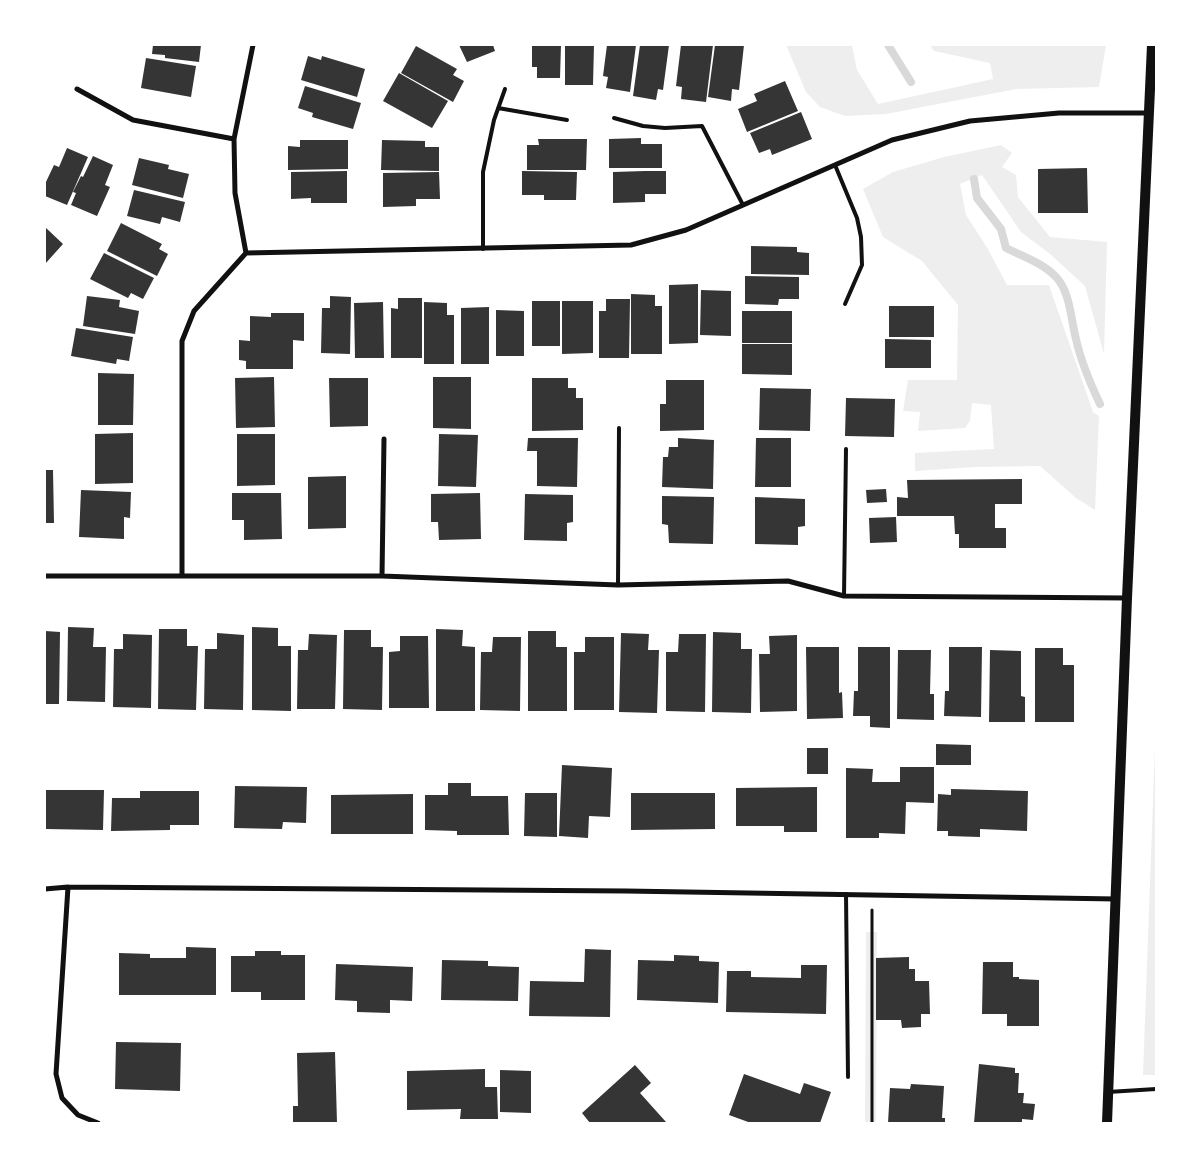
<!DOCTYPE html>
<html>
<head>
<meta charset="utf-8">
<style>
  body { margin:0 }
  #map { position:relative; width:1201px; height:1168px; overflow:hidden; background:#fff; font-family:Karla,sans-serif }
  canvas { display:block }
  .frame { position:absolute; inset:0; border:46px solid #fff; pointer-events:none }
</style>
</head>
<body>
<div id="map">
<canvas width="1201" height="1168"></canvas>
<div class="frame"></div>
</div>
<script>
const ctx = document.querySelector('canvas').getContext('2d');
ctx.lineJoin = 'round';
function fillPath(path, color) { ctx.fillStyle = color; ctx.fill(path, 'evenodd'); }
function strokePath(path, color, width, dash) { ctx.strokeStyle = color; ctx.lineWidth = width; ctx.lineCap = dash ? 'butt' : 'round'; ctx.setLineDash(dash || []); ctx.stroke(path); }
fillPath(new Path2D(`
  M786,45h66l5,25 21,34 115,-25 -3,-16 -56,-12 -4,-6h176l-7,42 -83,2 -130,25 -41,2 -25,-9 -14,-15z
  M1001,145l11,8 -10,14 14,8 2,22 32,40 57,5 -3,112 -19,-68 -35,-32 -29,-22 -39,-57 -22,9 6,31 22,34 19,36h42l44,127 6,4 -4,94 -19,-12 -36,-32 -65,1 -60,4v-18l79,-4 -3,-44 -19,-2 -2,18 -5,7 -47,3 2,-19 -17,-1 5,-31h49l1,-75 -36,-44 -39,-24 -20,-48 30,-17 51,-15z
  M1156,719v356h-13z
  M866,932h11l-1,191h-11z`), '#eee');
strokePath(new Path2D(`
  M888,45l23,37
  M974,179l3,19 24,31 5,19c16,8 37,15 50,29 14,14 15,43 20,62 5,23 14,44 24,65`), '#d9d9d9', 8);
fillPath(new Path2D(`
  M153,45h48l-2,17 -34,-4v-3l-13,-1z
  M459,45h34l2,6 -28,11z
  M532,45h29l-1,33h-23v-11h-5z
  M565,45h29l-1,40h-28z
  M607,45h29l-6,47 -24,-4 2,-11 -5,-1z
  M640,45h29l-6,45 -5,-1 -2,11 -23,-4z
  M681,45h32l-7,57 -25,-3 1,-12 -6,-1z
  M715,45h29l-5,45 -7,-1 -1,12 -23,-4z
  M416,46l41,23 -4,6 11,6 -11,21 -52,-29z
  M308,56l13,4 1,-4 43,13 -8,28 -56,-17z
  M146,58l50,8 -5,31 -50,-9z
  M399,73l49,28 -16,27 -49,-27z
  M785,81l13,30 -51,21 -9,-23 19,-8 -3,-7z
  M305,86l56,17 -8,26 -41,-12 1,-4 -15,-5z
  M801,112l11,27 -40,16 -2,-6 -11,4 -9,-20z
  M641,138v6h21v24h-53v-29z
  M538,139h49l-1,31h-59v-25h12z
  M300,140h48v29l-60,1v-24l12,1z
  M382,140l43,1v6h14v24l-58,-1z
  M67,148l21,9 -21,48 -22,-9v-12l9,-19 5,2z
  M93,156l20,9 -8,20 5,2 -13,29 -26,-11 5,-12 -3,-1 8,-16 2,1z
  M139,158l30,7 -1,4 21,5 -6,24 -51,-13z
  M1087,168l1,45h-50v-44z
  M347,171v32h-36v-5l-20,1v-27z
  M522,171l55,1 -1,28h-32v-5h-22z
  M645,171h21v23h-21v8l-32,1v-31z
  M439,172l1,27h-24v7l-33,1v-34z
  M134,190l51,12 -5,20 -18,-5 -2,7 -33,-8z
  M121,223l41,21 -3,5 9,5 -11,22 -50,-25z
  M45,227l18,17 -18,20z
  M751,246l46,1v5l12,1v22l-58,-1z
  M104,253l50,25 -11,21 -12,-6 -3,5 -38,-19z
  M745,276l54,1v22h-20l-1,6 -33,-1z
  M698,284v59l-29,1v-59z
  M701,290l30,1v45l-31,-1z
  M631,294l24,1v11h7v48h-31z
  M87,296l33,4 -1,7 20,4 -4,23 -52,-8z
  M330,296l21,1 -1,57 -29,-1 1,-45h8z
  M398,298h24v60h-31v-50l7,1z
  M606,299h24l-1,59h-30v-47h7z
  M532,301h28v45h-28z
  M562,301h31v52l-31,1z
  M383,302l1,56h-29l-1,-55z
  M424,302l23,1v12h7v49h-30z
  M889,306h45v31h-45z
  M489,307v57h-28v-56z
  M496,310l28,1v45h-28z
  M742,311h50v32h-50z
  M271,313h33v28l-11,-1v29h-47v-8l-7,-1v-20l11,1v-25l21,1z
  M76,328l57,9 -4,24 -12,-2 -1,5 -45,-8z
  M885,339l46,1v28h-46z
  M742,344h50v31l-50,-1z
  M98,373l36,1 -1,51h-35z
  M274,377l1,50 -39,1 -1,-50z
  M433,377h38v52l-38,-1z
  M329,378h39v48l-38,1z
  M532,378h36v10h8v10h7v32l-51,1z
  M666,380h38v50l-44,1v-27h6z
  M760,388l51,1 -1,42 -51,-1z
  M846,398l49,1 -1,38 -49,-1z
  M133,433v50l-38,1v-50z
  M237,434h38v51l-38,1z
  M439,434l39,1 -2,52 -38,-1z
  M528,438h50l-1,49 -40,-1v-35h-10z
  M678,438l36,2 -1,49 -51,-2 1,-30h5l1,-10h9z
  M756,438h35v49h-36z
  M45,470h8l1,53h-9z
  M346,476v52l-38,1v-52z
  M1022,479v25h-27v24h11v20h-47v-14h-4l-1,-18h-57v-19l11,1 -1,-18z
  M886,489l1,13 -20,1 -1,-13z
  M81,490l50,2 -1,26 -6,-1v22l-45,-2z
  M232,493h49l1,46 -38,1v-20h-12z
  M480,493l1,46 -42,1 -1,-18h-7v-28z
  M525,494l48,1v27l-6,1v18l-43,-1z
  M662,496l52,1 -1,47 -44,-1 -1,-18 -6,-1z
  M755,497l50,2v27l-7,1v18l-43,-1z
  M896,517l1,25 -27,1 -1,-25z
  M68,627l26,1 -1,19h13l-1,55 -38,-1z
  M252,627l26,1v18h13v65l-39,-1z
  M159,629h28v17h11l-2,64 -38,-1z
  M436,629l27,1 -1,16 13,1v64h-39z
  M344,630h27v17h12l-1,63 -39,-1z
  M45,631l15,1 -1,72h-14z
  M528,631h28v16h11v64h-39z
  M713,632l28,1v16h11l-1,64 -39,-1z
  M217,633l27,2 -1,75 -39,-1 1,-60h12z
  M621,633l28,1 -1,16h11l-2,63 -38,-1z
  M123,634l29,1 -1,73 -38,-1 1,-58h9z
  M309,634l28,1 -2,74h-38l1,-59h10z
  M679,634h27l-1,78 -39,-1v-59h12z
  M797,635v76l-37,1 -1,-58h11l-1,-18z
  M400,636h28l1,72h-40v-56l11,-1z
  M493,637h28l-1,74 -40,-1 1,-58h11z
  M585,637h29v73h-40v-58h11z
  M806,647h33v46l3,-1 1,26 -36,1z
  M858,647h32v81l-20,-1v-11h-17l1,-25h4z
  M949,647h33l-1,70 -37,-1 1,-25h4z
  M1035,648h28v17h11v57h-39z
  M898,650h33l-1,44h4v26l-37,-1z
  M990,650l31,1v45l4,1v25h-36z
  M936,744l35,1v20h-35z
  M807,748h21v26h-21z
  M562,765l50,3 -2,49 -21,-1 -1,22 -29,-2z
  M900,767h34v36l-28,-1 -1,32 -26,-1v5h-33v-70l27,1 -1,13h28z
  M448,783h23v13h37l1,39h-52v-4l-32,-1v-35h23z
  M235,786l72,1 -1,36 -23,-1 -1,7 -48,-1z
  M817,787v45h-33v-6h-48v-38z
  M951,789l77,2 -1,40 -47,-2v8l-32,-1v-5h-11l1,-37 13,1z
  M45,790h59l-1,40 -58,-1z
  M140,791h59v34h-29v5l-59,1 1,-33h28z
  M525,793h32v44l-33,-1z
  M631,793h84v36l-84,1z
  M413,794v40h-82v-39z
  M186,947l30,1v47h-97v-42l31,1v4h36z
  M585,949l26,1 -1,67 -81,-1 1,-35 54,1z
  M255,951h26v4h24v45h-44v-8h-30v-36h24z
  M674,955l25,1v5l20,1 -1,41 -81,-3 1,-40 36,1z
  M909,957v12h6v12h14l1,33h-9v13l-19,1 -1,-8h-25v-62z
  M442,960l46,1v5l31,1 -1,34 -77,-1z
  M983,962h30v15h6v2l20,1v46h-32v-12h-25z
  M336,964l77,3 -1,34 -22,-1v13l-33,-1v-11l-22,-1z
  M801,965h26l-1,49 -100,-2 1,-41h24v6l50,1z
  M116,1042l65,1 -1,48 -65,-2z
  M335,1052l2,71h-44v-17h5l-1,-53z
  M979,1064l36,4v5h4l-1,20h6l-1,10 12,1 -2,16 -11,-1v4h-48z
  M635,1065l16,18 -11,10 26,29 -76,1 -8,-10z
  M485,1069v18h12l1,32h-38l1,-10 -54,1v-39z
  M500,1070l31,1v42l-31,-1z
  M744,1074l56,20 4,-11 27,9 -11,31h-69l-22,-8z
  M911,1084l33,2 -2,32h3v5h-57l2,-35 20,1z`), '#353535');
strokePath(new Path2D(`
  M872,1123v-213`), '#111', 3);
strokePath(new Path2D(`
  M498,108l69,12
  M614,118l29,8 22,2 37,-2 41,79
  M835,165l22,53 4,19 1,28 -17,39
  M483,249v-77l11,-52 11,-31
  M618,585l1,-157
  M844,596l2,-147
  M846,894l2,183
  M1108,1092l48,-3`), '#111', 4);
strokePath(new Path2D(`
  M77,89l56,31 101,19
  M246,253l385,-8 55,-15 206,-90 78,-19 89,-8h89
  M45,576h337l236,9 170,-4 56,15 283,2
  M182,576v-235l12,-30 52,-58 -11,-60 -1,-54 19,-94
  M382,576l2,-137
  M68,887l-12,187 6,24 16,17 20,8
  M45,889l23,-2 558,4 490,8`), '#111', 5);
strokePath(new Path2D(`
  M1107,1123l20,-525 25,-553`), '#111', 10);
</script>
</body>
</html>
